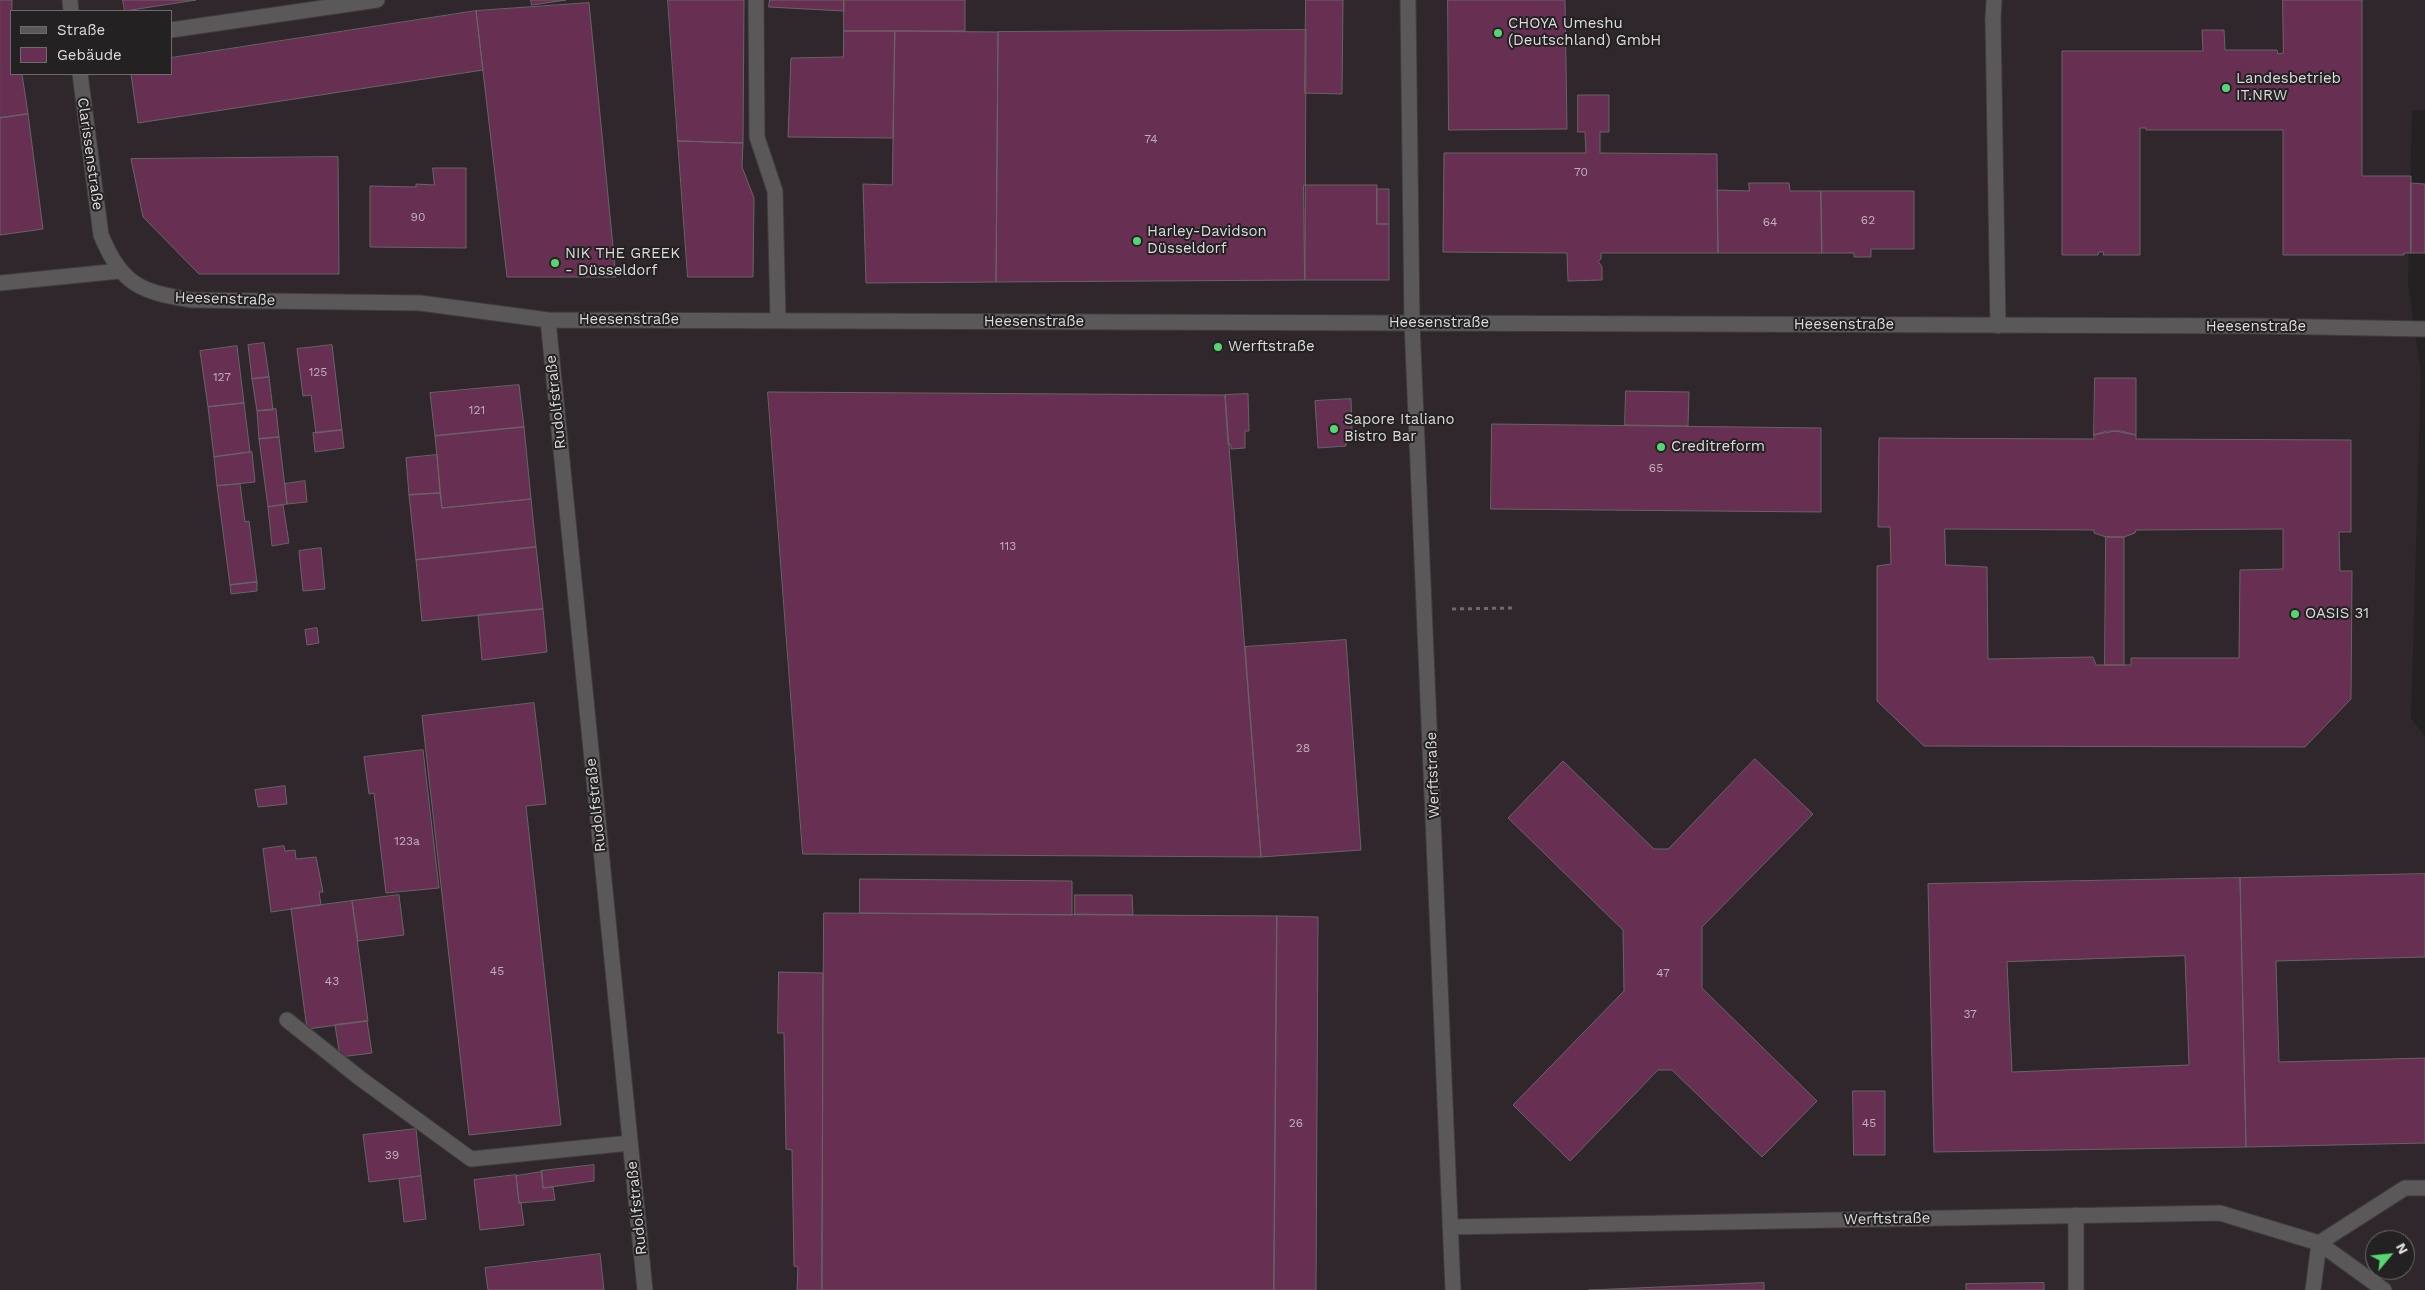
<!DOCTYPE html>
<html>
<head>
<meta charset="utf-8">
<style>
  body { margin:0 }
  #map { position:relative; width:2425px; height:1290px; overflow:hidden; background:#232122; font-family:"Work Sans",sans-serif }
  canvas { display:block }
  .legend { position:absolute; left:10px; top:10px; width:162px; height:65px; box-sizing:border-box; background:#232122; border:1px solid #6d6b6c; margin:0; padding:6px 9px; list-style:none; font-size:15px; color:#dddbdc }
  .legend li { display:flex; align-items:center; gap:10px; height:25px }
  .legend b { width:25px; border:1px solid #6d6b6c }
  .north { position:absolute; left:2365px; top:1230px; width:50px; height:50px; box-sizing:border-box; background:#232122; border:1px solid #6d6b6c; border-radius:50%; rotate:62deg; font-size:14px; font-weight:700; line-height:20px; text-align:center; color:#dddbdc }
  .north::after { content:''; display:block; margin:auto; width:18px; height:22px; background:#56d671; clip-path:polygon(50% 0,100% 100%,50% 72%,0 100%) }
</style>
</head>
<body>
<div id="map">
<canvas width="2425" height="1290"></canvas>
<ul class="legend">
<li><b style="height:6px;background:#5b585a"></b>Straße</li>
<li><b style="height:14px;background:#673052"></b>Gebäude</li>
</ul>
<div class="north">N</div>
</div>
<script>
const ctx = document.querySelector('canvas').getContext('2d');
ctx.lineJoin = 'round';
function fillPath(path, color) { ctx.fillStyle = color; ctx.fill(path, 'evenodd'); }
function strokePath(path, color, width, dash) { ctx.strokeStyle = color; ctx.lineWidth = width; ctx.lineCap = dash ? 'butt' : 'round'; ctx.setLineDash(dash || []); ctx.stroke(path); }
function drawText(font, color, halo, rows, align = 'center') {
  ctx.font = font + ' "Work Sans",sans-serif'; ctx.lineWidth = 4; ctx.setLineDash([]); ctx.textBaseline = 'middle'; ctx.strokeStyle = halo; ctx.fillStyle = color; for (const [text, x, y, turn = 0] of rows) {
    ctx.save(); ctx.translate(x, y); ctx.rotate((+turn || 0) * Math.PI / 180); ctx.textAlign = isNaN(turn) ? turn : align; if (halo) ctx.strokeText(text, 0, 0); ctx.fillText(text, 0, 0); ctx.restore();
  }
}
fillPath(new Path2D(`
  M0,0h2425v110l-13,1 -4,173 13,90 -10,344 14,19v553h-975l-37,-826 32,826h-1445zM11,11h160v63h-160zM2375,1240h30v30h-30z`), '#30272c');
const building = new Path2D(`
  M0,0h12l-1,74h11l6,40 -28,4z
  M123,0h73l-71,11z
  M531,0h35l-34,5z
  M668,0h76l-1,143 -65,-2z
  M770,0h74v11l-75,-4z
  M844,0h121v31h-121z
  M1306,0h37l-1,94 -37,-1z
  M1448,0h117l2,129 -118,1z
  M2283,0h79v176h49v77h-7v2h-121v-125h-137v-2h-6v127h-37l1,-3h-5l-1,3h-36v-204h141l-1,-21h22l1,20h52l1,4 5,-1z
  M589,3l27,274h-109l-31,-266z
  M476,11l7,59 -345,53 -7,-49h40v-16z
  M1306,30l-1,250 -309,2 2,-250z
  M844,31h51l-2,107 -105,-1 3,-79 52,-1z
  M895,31l103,1 -2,250 -130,1 -3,-99 29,1z
  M1578,95h31v37h-9v21l117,1 1,99h-117v6l-3,2 4,6v13l-34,1 -1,-28 -124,-1 1,-99h142l-1,-21h-7z
  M28,114l15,115 -43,6v-117z
  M678,141l65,2 -1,24 12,31 -1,79h-65z
  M338,157l1,117h-140l-56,-57 -12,-58z
  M433,168h33v80l-96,-1v-61l46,1v-3l18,1z
  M1749,183h40l1,8h31l1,62h-104l-1,-63 32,1z
  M2411,183l14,1v69h-14z
  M1304,185h73v39h12v56h-84z
  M1377,189h12v35h-12z
  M1821,191h93v58h-43v8h-17v-4h-32z
  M264,343l5,34 -17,2 -4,-34z
  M332,345l10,85 -26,3 -5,-38 -8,1 -6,-47z
  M237,346l7,57 -36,4 -8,-56z
  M269,377l4,33 -16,1 -5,-32z
  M2095,378h41v57l-21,-4 -21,4z
  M519,385l5,42 -89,9 -5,-43z
  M1626,391l63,1 -1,34 -63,-1z
  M768,392l457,3 36,462 -458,-3z
  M1248,394l1,37h-4v17l-14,1v-4l-3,-1 -3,-49z
  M1351,399l1,35h-6v12l-28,2 -3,-47z
  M244,403l6,49 -36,5 -6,-50z
  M276,409l3,28 -20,2 -2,-28z
  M1492,424l329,4v84l-330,-3z
  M524,427l7,72 -89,9 -7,-72z
  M342,430l2,18 -29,4 -2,-19z
  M2108,431h13l15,4v4l215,1v92h-12l1,39h12l-1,128 -46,48 -381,-1 -47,-45v-135l14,-2 -1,-37h-12l1,-89 215,1v-4zM1945,529l149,1v3l12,4h18l11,-4 1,-3 147,-1v40l-43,1 -1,88h-108v7h-35l-3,-8 -105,2 -1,-92 -41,-2z
  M279,437l8,67 -19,3 -9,-68z
  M252,452l3,30 -38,4 -3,-29z
  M437,455l3,38 -31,2 -3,-37z
  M305,481l2,21 -20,2 -2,-20z
  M240,484l5,38 4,-1 8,61 -27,3 -13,-99z
  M440,493l2,15 89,-9 5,48 -120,13 -7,-65z
  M283,505l6,38 -17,3 -4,-39z
  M2106,537h18v128h-19z
  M536,547l7,62 -121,12 -6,-61z
  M321,548l4,41 -22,2 -4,-40z
  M257,582v9l-26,3 -1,-9z
  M543,609l4,43 -65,8 -4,-45z
  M317,628l2,15 -12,2 -2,-15z
  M1346,640l15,210 -100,7 -16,-210z
  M534,703l12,101 -20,2 35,319 -92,10 -47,-419z
  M423,750l16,138 -53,5 -12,-100 -5,1 -5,-37z
  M1755,759l58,55 -111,113v61l115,113 -55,56 -90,-87h-14l-88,91 -57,-56 111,-114 -1,-61 -115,-112 55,-57 91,88h14z
  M285,786l2,18 -29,3 -3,-17z
  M284,846l1,5 10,-1 1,9 20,-2 7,35h-4l2,13 -50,7 -8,-63z
  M2425,874v83l-149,4 3,101 146,-4v85l-179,4 -6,-269z
  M2240,878l6,269 -312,5 -6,-268zM2185,956l4,109 -177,7 -5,-110z
  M860,879l212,2v34l-212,-2z
  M399,895l5,40 -46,6 -6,-40z
  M1075,895h57l1,20 -58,-1z
  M352,901l16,120 -61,8 -16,-120z
  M824,913l453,3 -3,374h-452z
  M1277,916l41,1 -2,373h-42z
  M779,972l44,1 -1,317h-25l1,-23 -4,-1 -2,-116 -6,-1 -2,-116h-6z
  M367,1021l5,32 -32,4 -5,-32z
  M1853,1091h32v64h-31z
  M416,1129l5,47 -52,6 -6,-47z
  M594,1165v16l-51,7 -2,-17z
  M542,1172l1,16 10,-1 2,13 -36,3 -3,-27z
  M516,1175l3,28h2l3,22 -44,5 -6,-50z
  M421,1176l5,43 -22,3 -5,-43z
  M600,1254l4,36h-116l-3,-22z
  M1764,1283v7h-175z
  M2044,1283v7h-78v-6z`);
fillPath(building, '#673052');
strokePath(building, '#676465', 1);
const lane = new Path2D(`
  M756,0l1,137 18,54 3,129
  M1408,0l4,323
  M1993,19l1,-19
  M171,30l206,-30
  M0,283l120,-12
  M287,1020l74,59 110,80 159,-16
  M2076,1215v75
  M2319,1243l65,47
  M2313,1290l6,-47 86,-55h20`);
const street = new Path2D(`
  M70,0l1,11
  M1993,19l5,307
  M80,74l21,161c21,50 39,57 91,65l228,3 128,17 1712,6 165,3
  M548,320l97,970
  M1412,323l41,967
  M1450,1227l770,-14 99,30`);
strokePath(lane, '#3f3c3e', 17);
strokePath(street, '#3f3c3e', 17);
strokePath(new Path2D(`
  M1452,609l62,-1`), '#6b696a', 3, [4, 4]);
strokePath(lane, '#5b585a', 15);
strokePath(street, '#5b585a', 15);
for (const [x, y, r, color] of [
  [1498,33,5,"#56d671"],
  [2226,88,5,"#56d671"],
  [1137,241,5,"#56d671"],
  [555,263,5,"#56d671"],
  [1218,347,5,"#56d671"],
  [1334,429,5,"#56d671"],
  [1661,447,5,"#56d671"],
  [2295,614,5,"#56d671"]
]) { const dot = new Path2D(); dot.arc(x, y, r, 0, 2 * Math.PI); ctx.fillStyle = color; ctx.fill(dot); strokePath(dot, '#232122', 2); }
drawText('12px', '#c0b0ba', null, [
  ["74",1151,139],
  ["70",1581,172],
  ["90",418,217],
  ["62",1868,220],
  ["64",1770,222],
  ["125",318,372],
  ["127",222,377],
  ["121",477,410],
  ["65",1656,468],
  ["113",1008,546],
  ["28",1303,748],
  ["123a",407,841],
  ["45",497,971],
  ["47",1663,973],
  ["43",332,981],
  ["37",1970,1014],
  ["26",1296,1123],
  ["45",1869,1123],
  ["39",392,1155]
]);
drawText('15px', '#dddbdc', '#232122', [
  ["CHOYA Umeshu",1508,24],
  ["(Deutschland) GmbH",1508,41],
  ["Landesbetrieb",2236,79],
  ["IT.NRW",2236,96],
  ["Harley-Davidson",1147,232],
  ["Düsseldorf",1147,249],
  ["NIK THE GREEK",565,254],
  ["- Düsseldorf",565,271],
  ["Werftstraße",1228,347],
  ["Sapore Italiano",1344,420],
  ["Bistro Bar",1344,437],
  ["Creditreform",1671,447],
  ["OASIS 31",2305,614]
], 'left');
drawText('15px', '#dddbdc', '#232122', [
  ["Clarissenstraße",90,154,82],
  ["Heesenstraße",225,299,2],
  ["Heesenstraße",629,320],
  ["Heesenstraße",1034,322],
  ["Heesenstraße",1439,323],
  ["Heesenstraße",1844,325],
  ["Heesenstraße",2256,327],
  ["Rudolfstraße",556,402,-96],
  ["Werftstraße",1433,775,-92],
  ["Rudolfstraße",596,805,-96],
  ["Rudolfstraße",637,1208,-96],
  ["Werftstraße",1887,1219,-1]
]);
</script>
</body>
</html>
